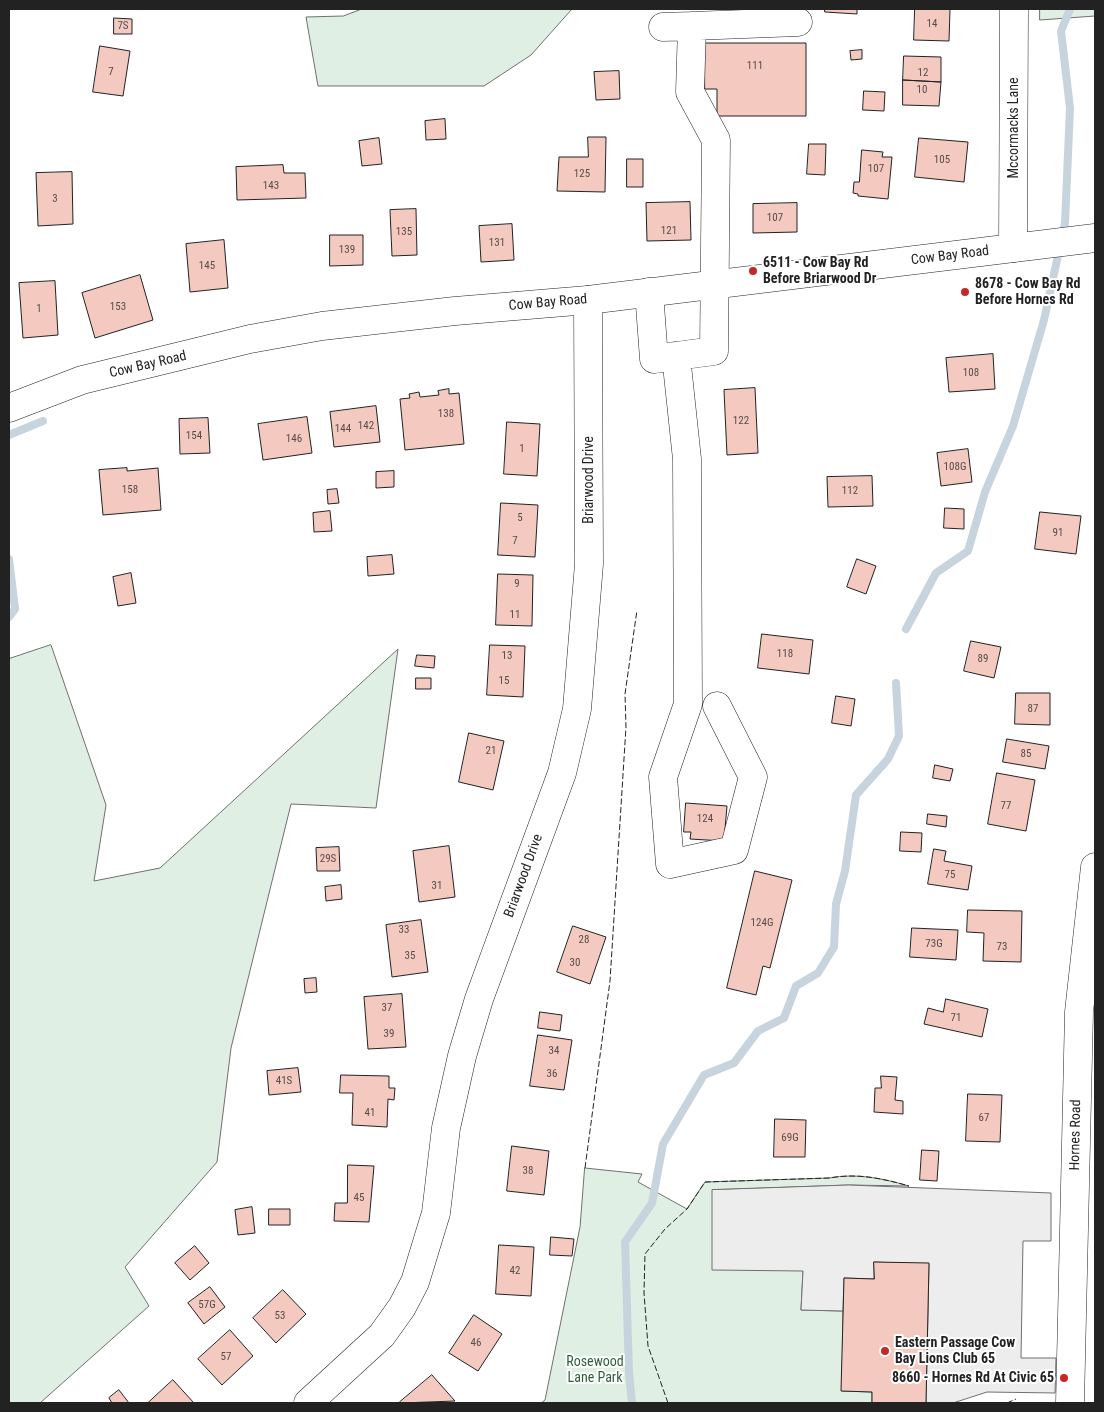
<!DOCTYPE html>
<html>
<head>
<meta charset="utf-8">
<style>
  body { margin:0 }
  #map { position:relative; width:1104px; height:1412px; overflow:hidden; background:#fff; font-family:"Roboto Condensed",sans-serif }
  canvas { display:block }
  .frame { position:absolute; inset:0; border:10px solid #222; pointer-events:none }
</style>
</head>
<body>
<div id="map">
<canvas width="1104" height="1412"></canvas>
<div class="frame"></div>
</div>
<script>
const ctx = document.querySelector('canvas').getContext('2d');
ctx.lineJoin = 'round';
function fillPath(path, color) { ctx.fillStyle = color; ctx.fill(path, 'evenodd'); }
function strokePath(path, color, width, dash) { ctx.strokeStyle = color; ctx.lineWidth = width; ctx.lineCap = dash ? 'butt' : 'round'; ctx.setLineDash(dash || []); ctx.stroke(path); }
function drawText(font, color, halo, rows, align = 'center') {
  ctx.font = font + ' "Roboto Condensed",sans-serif'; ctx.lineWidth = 4; ctx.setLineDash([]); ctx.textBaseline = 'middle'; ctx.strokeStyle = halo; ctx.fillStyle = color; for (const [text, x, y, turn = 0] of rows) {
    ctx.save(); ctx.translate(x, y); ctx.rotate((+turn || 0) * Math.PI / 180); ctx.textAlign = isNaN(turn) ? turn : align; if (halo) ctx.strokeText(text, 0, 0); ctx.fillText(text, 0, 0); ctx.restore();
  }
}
const green = new Path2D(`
  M362,9h210l-41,46 -47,31h-166l-12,-69 37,-1z
  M1040,9h55v7l-55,4z
  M51,645l55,160 -12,76 66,-13 238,-219 -22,159 -85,-4 -60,244 -14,114 -92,105 24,39 -109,97h-31v-744z
  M585,1168l57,6 -4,8 49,27 18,-27 124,-4c28,-5 52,0 80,8l-60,-1 -137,5 91,81 -2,39 42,1 -1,80 30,1v11h-331l4,-3 35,-173z`);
fillPath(green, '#e0efe3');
strokePath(green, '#6f6f6f', 1);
const parking = new Path2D(`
  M849,1185l202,8v48h-28l-2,117h35l-1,35 -68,-1 -34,11h-27l3,-139 -55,-2v17l-30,-1 -1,33 -42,-1 2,-39 -91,-1v-80z`);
fillPath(parking, '#ededed');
strokePath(parking, '#6f6f6f', 1);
strokePath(new Path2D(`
  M9,435l34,-14
  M9,559l6,50 -6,8
  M906,629l30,-56 32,-22 17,-59 28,-66 31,-106 21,-97 5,-115 -9,-77 9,-22
  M632,1403l-3,-30 -4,-131 27,-39 11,-59 41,-69 30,-12 24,-32 26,-13 12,-32 22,-13 16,-26 2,-43 9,-33 11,-76 32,-36 11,-23 -3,-53`), '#c7d3dd', 8);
const building = new Path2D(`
  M825,9h32v5l-32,-2z
  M915,9h35l-1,32 -35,-1z
  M114,18l18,1v15h-18z
  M705,43h101v73h-89v-27h-12z
  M100,46l30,5 -7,45 -30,-4z
  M862,50v9l-11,1 -1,-9z
  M904,56l37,1v25l-38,-2z
  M619,71l1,28 -24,1 -2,-28z
  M903,80l38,2 -2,24 -36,-1z
  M864,91l21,1 -1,19 -21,-1z
  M445,119l1,20 -20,1 -1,-19z
  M588,137h18l-1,55 -48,-1 2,-34h29z
  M379,138l3,26 -20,2 -3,-25z
  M919,138l49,4 -4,40 -49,-5z
  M809,144h17l-1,31 -18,-1z
  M862,150l21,2 -1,5h10l-4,42 -30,-3v-2l-5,-1 1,-11h5z
  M627,159h16v28h-16z
  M283,165l1,8h21l1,25 -69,2 -1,-33z
  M72,172l1,52 -35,2 -2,-53z
  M690,202l1,38 -44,1 -1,-38z
  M797,203v29l-44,1v-29z
  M416,209l1,46 -25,1 -2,-46z
  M512,224l2,36 -33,2 -2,-36z
  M330,235h33v30l-33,1z
  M224,240l4,48 -38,4 -4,-48z
  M140,275l13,45 -58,18 -13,-45z
  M55,281l3,54 -35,3 -4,-55z
  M993,354l2,35 -46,3 -3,-34z
  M755,388l3,65 -31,2 -3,-65z
  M449,389v5l10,-1 5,51 -59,6 -5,-51 10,-1 -1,-4 10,-2 1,5 19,-2 -1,-4z
  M376,406l4,36 -46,5 -4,-35z
  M307,417l5,36 -49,7 -5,-36z
  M208,418l2,35 -30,1 -1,-35z
  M507,422l33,2 -3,52 -33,-2z
  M968,449l4,33 -31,4 -4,-33z
  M127,468v3l31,-3 3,42 -58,5 -4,-45z
  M394,471v16l-18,1v-16z
  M872,476l1,30 -45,1 -1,-30z
  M337,489l2,14 -11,1 -1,-14z
  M501,503l37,2 -3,52 -37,-2z
  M945,508l19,1v20l-20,-1z
  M330,511l2,20 -18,1 -1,-19z
  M1040,512l41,4 -5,38 -41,-5z
  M392,555l2,19 -26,2 -1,-19z
  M857,559l19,7 -10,28 -19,-7z
  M131,573l5,30 -18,3 -5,-29z
  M498,574l35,1 -1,51 -36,-1z
  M762,634l51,6 -4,34 -51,-6z
  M971,641l30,6 -7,31 -30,-7z
  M490,645l35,1 -2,51 -36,-2z
  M417,655l18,1 -1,12 -19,-2z
  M416,678h15v11h-15z
  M1016,693h34v32l-35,-1z
  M836,696l19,3 -4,27 -19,-3z
  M469,733l35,8 -11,49 -34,-8z
  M1007,739l42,7 -4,23 -42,-7z
  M935,765l18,4 -3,12 -17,-3z
  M997,773l38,7 -9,51 -38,-7z
  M686,803l41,3 -3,35 -34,-2 1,-7h-7z
  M928,814l19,2 -1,11 -19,-3z
  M901,832l21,1 -1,19 -21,-1z
  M449,846l6,51 -36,5 -6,-51z
  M339,847l1,24h-23l-1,-23z
  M934,849l12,2 -2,10 28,5 -4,24 -40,-6z
  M755,871l37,9 -22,88 -7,-2 -7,29 -29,-7z
  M341,885l1,14 -16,2 -1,-14z
  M968,910l54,1 -1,51 -38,-1 1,-28 -17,-1z
  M421,920l7,52 -36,5 -6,-52z
  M573,926l33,11 -16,47 -33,-12z
  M912,928l46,2 -2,30 -46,-3z
  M316,978l1,14 -12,1 -1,-14z
  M402,994l4,53 -38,2 -4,-52z
  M946,999l42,10 -6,28 -58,-13 4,-16 15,4z
  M540,1012l22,3 -2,16 -22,-3z
  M538,1035l34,5 -8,50 -34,-4z
  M298,1068l3,24 -32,3 -2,-24z
  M341,1075l48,1v12h6l-1,12 -6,-1 -1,28 -35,-2 1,-32h-13z
  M881,1076l16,1 -2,23 8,1v13l-29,-2 1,-24h6z
  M968,1094l34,1 -2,47 -34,-1z
  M775,1119l31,1 -1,37h-31z
  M512,1146l37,5 -5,44 -37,-4z
  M922,1150l17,1 -2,30 -17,-1z
  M348,1165l26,1 -5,56 -35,-1 1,-18h12z
  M252,1207l3,26 -17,2 -3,-25z
  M269,1209h21v16h-21z
  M551,1237l23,2 -2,17 -22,-1z
  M499,1245l35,2 -3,49 -35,-2z
  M195,1246l14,17 -19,17 -15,-17z
  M874,1262l55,1 -3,140h-54v-11l-31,-1 3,-113 30,1z
  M210,1287l15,20 -21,17 -16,-21z
  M283,1290l23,24 -30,29 -23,-25z
  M474,1315l28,19 -24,37 -29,-18z
  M230,1330l23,26 -31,29 -24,-26z
  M432,1375l23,26 -54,2 -1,-1z
  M173,1380l21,23h-46z
  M119,1390l10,13h-17l-3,-5z`);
fillPath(building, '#f3c9c0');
strokePath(building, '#222', 1);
const minor = new Path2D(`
  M663,27l29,-1
  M1013,248l1,-239
  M649,292l5,67 60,-8 2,-211 -26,-48 2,-66 106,-4
  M676,356l11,103 1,245 -25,73 7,87 64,-14 19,-73 -36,-71
  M308,1403l74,-68 20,-28 13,-25 21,-69 10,-85 16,-72 17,-57 83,-226 15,-64 12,-145 -1,-264
  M1070,1403l9,-391 16,-145`);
const major = new Path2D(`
  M9,408l73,-28 168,-41 72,-13 133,-15 133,-11 507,-62`);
strokePath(minor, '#222', 29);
strokePath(major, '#222', 29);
strokePath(minor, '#fff', 28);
strokePath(major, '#fff', 28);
strokePath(new Path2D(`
  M585,1168l25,-187 16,-254 -1,-33 12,-84
  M668,1403l-20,-57 -4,-53 1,-39 20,-25 22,-20 18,-27 124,-4c28,-5 52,0 80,8
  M1007,1403l9,-4`), '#222', 1, [6, 2.5]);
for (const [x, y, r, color] of [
  [753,271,5,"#c62828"],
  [965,292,5,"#c62828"],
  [885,1351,5,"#c62828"],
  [1064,1378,5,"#c62828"]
]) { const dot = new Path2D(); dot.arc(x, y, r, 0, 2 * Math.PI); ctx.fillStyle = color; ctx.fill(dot); strokePath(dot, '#fff', 2); }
drawText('11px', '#564c4a', null, [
  ["14",932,24],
  ["7S",123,26],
  ["111",755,66],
  ["7",111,72],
  ["12",923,73],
  ["10",922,90],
  ["105",942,160],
  ["107",876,169],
  ["125",582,174],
  ["143",271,186],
  ["3",55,199],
  ["107",775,218],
  ["121",669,231],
  ["135",404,232],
  ["131",497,243],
  ["139",347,250],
  ["145",207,266],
  ["153",118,307],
  ["1",39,309],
  ["108",971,373],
  ["138",446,414],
  ["122",741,421],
  ["142",366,426],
  ["144",343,429],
  ["154",194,436],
  ["146",294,439],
  ["1",522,449],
  ["108G",955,467],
  ["158",130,490],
  ["112",850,491],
  ["5",520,518],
  ["91",1058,533],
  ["7",515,541],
  ["9",517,584],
  ["11",515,615],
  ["118",785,654],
  ["13",507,656],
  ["89",983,659],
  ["15",504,681],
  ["87",1033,709],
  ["21",491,751],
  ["85",1026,754],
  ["77",1006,806],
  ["124",705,819],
  ["29S",328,859],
  ["75",950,875],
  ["31",437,886],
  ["124G",762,923],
  ["33",404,930],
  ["28",584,940],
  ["73G",934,944],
  ["73",1002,947],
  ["35",410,956],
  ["30",575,963],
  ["37",387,1008],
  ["71",956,1018],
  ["39",389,1034],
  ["34",554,1051],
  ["36",552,1074],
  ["41S",284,1081],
  ["41",370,1113],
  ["67",984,1118],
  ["69G",790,1138],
  ["38",528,1171],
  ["45",359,1198],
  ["42",515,1271],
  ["57G",207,1305],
  ["53",280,1316],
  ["46",476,1343],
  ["57",226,1357]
]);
drawText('14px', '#222', '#fff', [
  ["Mccormacks Lane",1014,128,-90],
  ["Cow Bay Road",950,256,-7],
  ["Cow Bay Road",548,303,-5],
  ["Cow Bay Road",148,365,-13],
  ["Briarwood Drive",589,480,-90],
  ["Briarwood Drive",524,876,-70],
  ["Hornes Road",1076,1135,-89]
]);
drawText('bold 14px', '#222', '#fff', [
  ["6511 - Cow Bay Rd",763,263],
  ["Before Briarwood Dr",763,279],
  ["8678 - Cow Bay Rd",975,284],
  ["Before Hornes Rd",975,300],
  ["Eastern Passage Cow",895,1343],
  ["Bay Lions Club 65",895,1359],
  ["8660 - Hornes Rd At Civic 65",1054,1378,"right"]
], 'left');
drawText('14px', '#2f5e38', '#fff', [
  ["Rosewood",595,1362],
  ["Lane Park",595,1378]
]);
</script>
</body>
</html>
